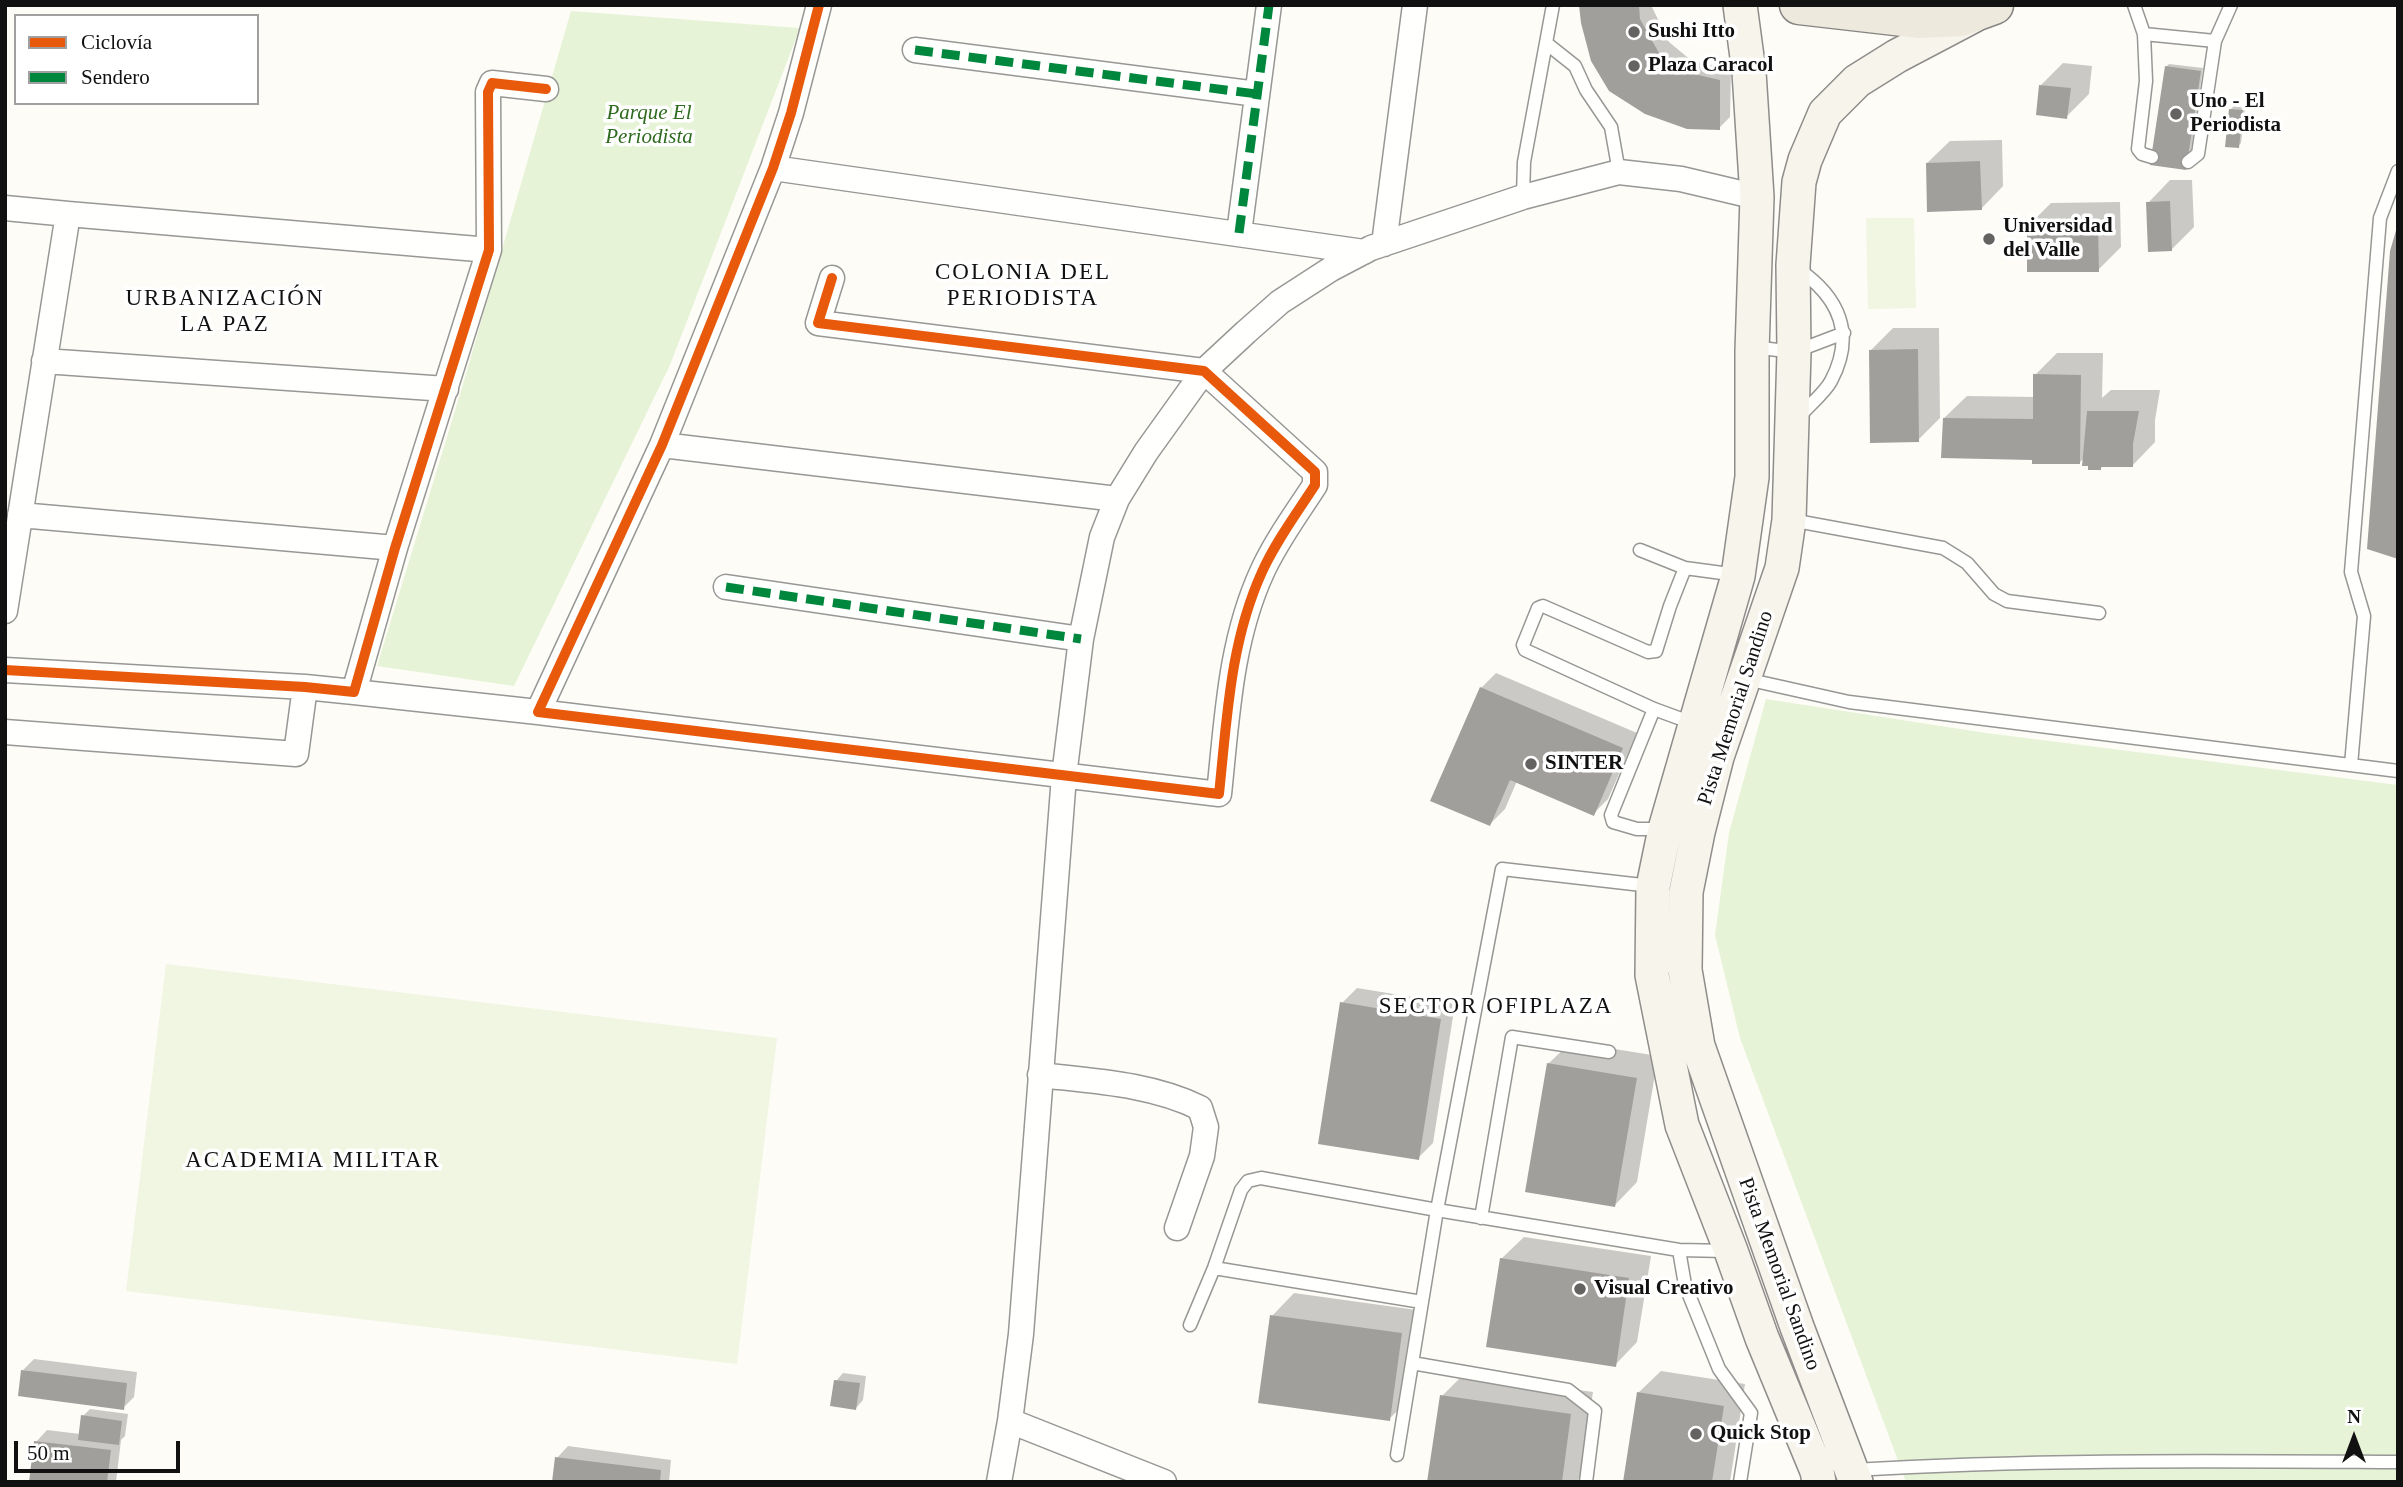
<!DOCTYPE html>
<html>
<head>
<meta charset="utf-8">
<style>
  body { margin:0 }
  #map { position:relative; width:2403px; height:1487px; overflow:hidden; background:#fdfcf7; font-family:Georgia,serif }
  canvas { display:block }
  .frame { position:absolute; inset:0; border:7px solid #111; pointer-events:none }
  .legend { position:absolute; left:14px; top:14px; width:245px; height:91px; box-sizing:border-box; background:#fff; border:2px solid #a0a0a0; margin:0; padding:9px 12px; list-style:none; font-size:21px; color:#111 }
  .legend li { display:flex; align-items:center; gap:14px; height:35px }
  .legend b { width:35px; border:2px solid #a0a0a0 }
  .north { position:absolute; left:2319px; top:1403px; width:70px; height:70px; -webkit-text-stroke:5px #fff; paint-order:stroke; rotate:0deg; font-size:19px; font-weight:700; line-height:28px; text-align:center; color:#111 }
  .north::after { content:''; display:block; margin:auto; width:24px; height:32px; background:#111; clip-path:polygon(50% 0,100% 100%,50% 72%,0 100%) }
  .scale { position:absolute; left:14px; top:1441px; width:166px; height:32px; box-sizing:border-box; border:4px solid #111; border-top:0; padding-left:9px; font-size:21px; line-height:24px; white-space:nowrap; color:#111; -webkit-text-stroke:5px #fff; paint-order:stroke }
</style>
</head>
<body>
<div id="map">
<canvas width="2403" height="1487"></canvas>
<div class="frame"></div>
<ul class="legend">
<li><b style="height:9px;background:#e8590c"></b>Ciclovía</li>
<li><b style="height:9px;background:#00873e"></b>Sendero</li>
</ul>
<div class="north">N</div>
<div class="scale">50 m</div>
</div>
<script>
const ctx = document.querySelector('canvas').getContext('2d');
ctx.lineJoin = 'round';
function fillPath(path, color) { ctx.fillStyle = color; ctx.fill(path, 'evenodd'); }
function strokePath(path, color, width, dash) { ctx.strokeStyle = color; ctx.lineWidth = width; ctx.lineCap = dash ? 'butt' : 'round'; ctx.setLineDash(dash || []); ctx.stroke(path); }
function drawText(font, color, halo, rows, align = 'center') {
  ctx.font = font + ' Georgia,serif'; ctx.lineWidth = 7; ctx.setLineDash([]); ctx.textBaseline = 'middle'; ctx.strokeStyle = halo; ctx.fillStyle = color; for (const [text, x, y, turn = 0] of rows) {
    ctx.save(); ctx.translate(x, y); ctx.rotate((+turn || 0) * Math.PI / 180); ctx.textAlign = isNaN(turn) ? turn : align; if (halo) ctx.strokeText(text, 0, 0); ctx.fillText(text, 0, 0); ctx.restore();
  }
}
fillPath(new Path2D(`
  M571,11l229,17 -130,337 -156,321 -137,-20 84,-275z
  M1766,699l220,34 412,52v697h-492l-166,-444 -25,-103 14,-102z`), '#e7f3d7');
fillPath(new Path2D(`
  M1866,218h48l2,90 -48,1z
  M166,964l611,74 -40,326 -611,-73z`), '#f0f6e1');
fillPath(new Path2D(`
  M1581,5h70l18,37 23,19 39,8 -1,48 -11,11z
  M2063,63l29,3 -3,28 -23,23 -25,-32z
  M2169,64l34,4 -14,97 -23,-98z
  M2234,106l11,2 -4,35 -3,3 -8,-36z
  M2002,140l1,46 -22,23 -54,-46 23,-22z
  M2170,180h22l2,47 -23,23 -23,-47z
  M2120,202l1,45 -23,23 -70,-44 23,-23z
  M1893,328h46l1,90 -22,22 -47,-90z
  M2057,353h46l-1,45 9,-8h49l-5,30v22l-22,23h-29l-3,3 -16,-11 -6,6 -45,-4 -90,-41 23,-22 68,1v-22z
  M1496,673l141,60 -29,66 -15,15 -76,-33 -12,28 -15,15 -9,-136z
  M1357,988l98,16 -22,139 -15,15 -76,-155z
  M1571,1042l87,14 -21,126 -22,23 -67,-141z
  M1524,1237l127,19 -14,86 -22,23 -114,-106z
  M1294,1293l130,18 -12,86 -23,22 -117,-103z
  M34,1359l103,13 -3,25 -11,11 -100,-38z
  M1661,1371l84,13 -15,98h-105l13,-89z
  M843,1373l23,3 -3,24 -7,8 -20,-27z
  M1464,1374l129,18 -13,86 -4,4h-147l13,-86z
  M90,1409l38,5 -3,22 -4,4 -5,42h-85l5,-40 11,-12 33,4 3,-18z
  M568,1446l103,14 -2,22h-115l3,-24z`), '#0003');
fillPath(new Path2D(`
  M1579,5h60l1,14 19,34 22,18 39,9v50l-33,-1 -42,-15 -36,-23 -18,-30 -10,-38z
  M2165,66l36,5 -15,99 -36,-5z
  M2039,85l32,3 -4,31 -31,-4z
  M2229,109l14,1 -4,38 -14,-1z
  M1980,161l2,49 -55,2 -1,-49z
  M2170,201l2,50 -24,1 -2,-50z
  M2098,224l1,48h-72v-47z
  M2397,227h1v332l-31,-10 23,-298z
  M1918,349l1,93 -49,1 -1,-93z
  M2033,374l48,1 -1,89h-48v-4l-91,-2 2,-40 90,1z
  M2087,411h52l-6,33v23h-32v3h-13v-4h-6z
  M1480,687l143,61 -29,68 -84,-36 -20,46 -60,-25z
  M1340,1002l101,17 -22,141 -101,-16z
  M1547,1063l90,15 -22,129 -90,-15z
  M1500,1258l129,20 -13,89 -130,-20z
  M1270,1315l132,18 -12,88 -132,-18z
  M21,1370l106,13 -3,27 -106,-14z
  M834,1380l26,3 -4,27 -26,-4z
  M1637,1392l87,14 -12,76h-89z
  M1440,1395l131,19 -9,68h-135z
  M81,1415l41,6 -3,24 -41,-5z
  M34,1441l77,9 -4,32h-78z
  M555,1457l106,13 -1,12h-108z`), '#a19f9c');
const service = new Path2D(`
  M2134,5l10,29 2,47 -8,68 4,5 10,3
  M2144,34l71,7
  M1546,43l29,23 11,24 25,37 8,45
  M2188,162l10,-8 17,-113 16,-36
  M1523,197l1,-35 29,-157
  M1753,347l41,5 50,-19
  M1798,418c10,-12 26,-24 33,-37 25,-47 8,-84 -33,-112
  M1791,520l152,28 24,15 27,31 13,7 92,12
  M1640,550l45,18 52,7
  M1685,568l-15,38 -14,45 -8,1 -105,-46 -5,2 -15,37 2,5 129,59 41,15
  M1746,679l103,23 549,69
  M1654,709l-43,106 2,7 24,7h25
  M2351,765l13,-149 -13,-44 29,-354 18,-47
  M1481,1218l31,-181 97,15
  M1679,1250l6,35 34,84 32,44 -11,69
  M1214,1268l208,34
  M1190,1325l24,-57 27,-78 7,-9 13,-3 176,32 242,40 48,1
  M1412,1363l156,27 27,21 -9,71
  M1397,1455l40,-245 65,-341 149,17
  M1853,1470c182,-11 363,-9 545,-8`);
const minor = new Path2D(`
  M819,5l-28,108 -18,55 -111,277 -124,267 681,82c8,-75 11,-152 43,-222 14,-31 35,-59 53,-87v-13l-111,-101 -386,-48 14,-45
  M915,50l342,44
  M773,168l591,84
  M5,208l63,6
  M1239,233l30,-228
  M1384,244l31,-239
  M44,361l402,28
  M662,445l455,54
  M20,515l375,33
  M726,587l355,52
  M5,611l63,-397 421,36
  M5,670l300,17 49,5 41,-144 94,-298 -1,-158 4,-9 54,6
  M354,692l184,20
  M5,732l291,22 9,-67
  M1040,1075c53,6 112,9 160,33l6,19 -4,29 -25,72
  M1010,1421l154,61
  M999,1482l11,-61 11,-87 43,-558 17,-137 21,-102 15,-38 29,-47 58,-81 42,-39 34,-30 51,-33 40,-21 152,-51 96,-25 62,7 76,18`);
const secondary = new Path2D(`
  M1740,5l9,67 8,125 -5,154v126l-14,99 -73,253 -12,58 -1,88 30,150 49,126 31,87 55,133 2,11
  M1856,1482l-59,-155 -99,-281 -13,-76 1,-78 12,-60 19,-75 65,-189 7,-48 5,-168 -1,-87 6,-83 6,-22 20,-47 32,-32 40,-25 76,-40`);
const primary = new Path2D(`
  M1799,5l122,14 40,-2 33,-12`);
strokePath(service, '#979795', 15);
strokePath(minor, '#979795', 27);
strokePath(secondary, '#8e8d8b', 36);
strokePath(primary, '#858482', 41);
strokePath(service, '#fffffe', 12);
strokePath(minor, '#fffffe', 24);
strokePath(secondary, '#f6f4eb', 33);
strokePath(primary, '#ede9dc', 38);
strokePath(new Path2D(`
  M915,50l342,44
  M1239,233l30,-228
  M726,587l355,52`), '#00873e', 9, [18, 9]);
strokePath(new Path2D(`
  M819,5l-28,108 -18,55 -111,277 -124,267 681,82c8,-75 11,-152 43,-222 14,-31 35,-59 53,-87v-13l-111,-101 -386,-48 14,-45
  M5,670l300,17 49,5 41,-144 94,-298 -1,-158 4,-9 54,6`), '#e8590c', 10);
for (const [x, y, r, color] of [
  [1634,32,7,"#646362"],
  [1634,66,7,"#646362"],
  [2176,114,7,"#646362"],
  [1989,239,7,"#646362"],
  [1531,764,7,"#646362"],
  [1580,1289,7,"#646362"],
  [1696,1434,7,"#646362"]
]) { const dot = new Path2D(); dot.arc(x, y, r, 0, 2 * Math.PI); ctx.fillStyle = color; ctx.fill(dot); strokePath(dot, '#fff', 2.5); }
drawText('bold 21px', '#111', '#fff', [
  ["Sushi Itto",1648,32],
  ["Plaza Caracol",1648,66],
  ["Uno - El",2190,102],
  ["Periodista",2190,126],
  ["Universidad",2003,227],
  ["del Valle",2003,251],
  ["SINTER",1545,764],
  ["Visual Creativo",1594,1289],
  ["Quick Stop",1710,1434]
], 'left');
drawText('italic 21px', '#2f6b1f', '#fff', [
  ["Parque El",649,113],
  ["Periodista",649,137]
]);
drawText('21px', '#111', '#fff', [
  ["Pista Memorial Sandino",1736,708,-72],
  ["Pista Memorial Sandino",1779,1274,70]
]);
ctx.letterSpacing = '2px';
drawText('23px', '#111', '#fff', [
  ["COLONIA DEL",1023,273],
  ["PERIODISTA",1023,299],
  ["URBANIZACIÓN",225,299],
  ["LA PAZ",225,325],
  ["SECTOR OFIPLAZA",1496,1007],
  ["ACADEMIA MILITAR",313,1161]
]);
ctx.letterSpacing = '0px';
</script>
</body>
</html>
